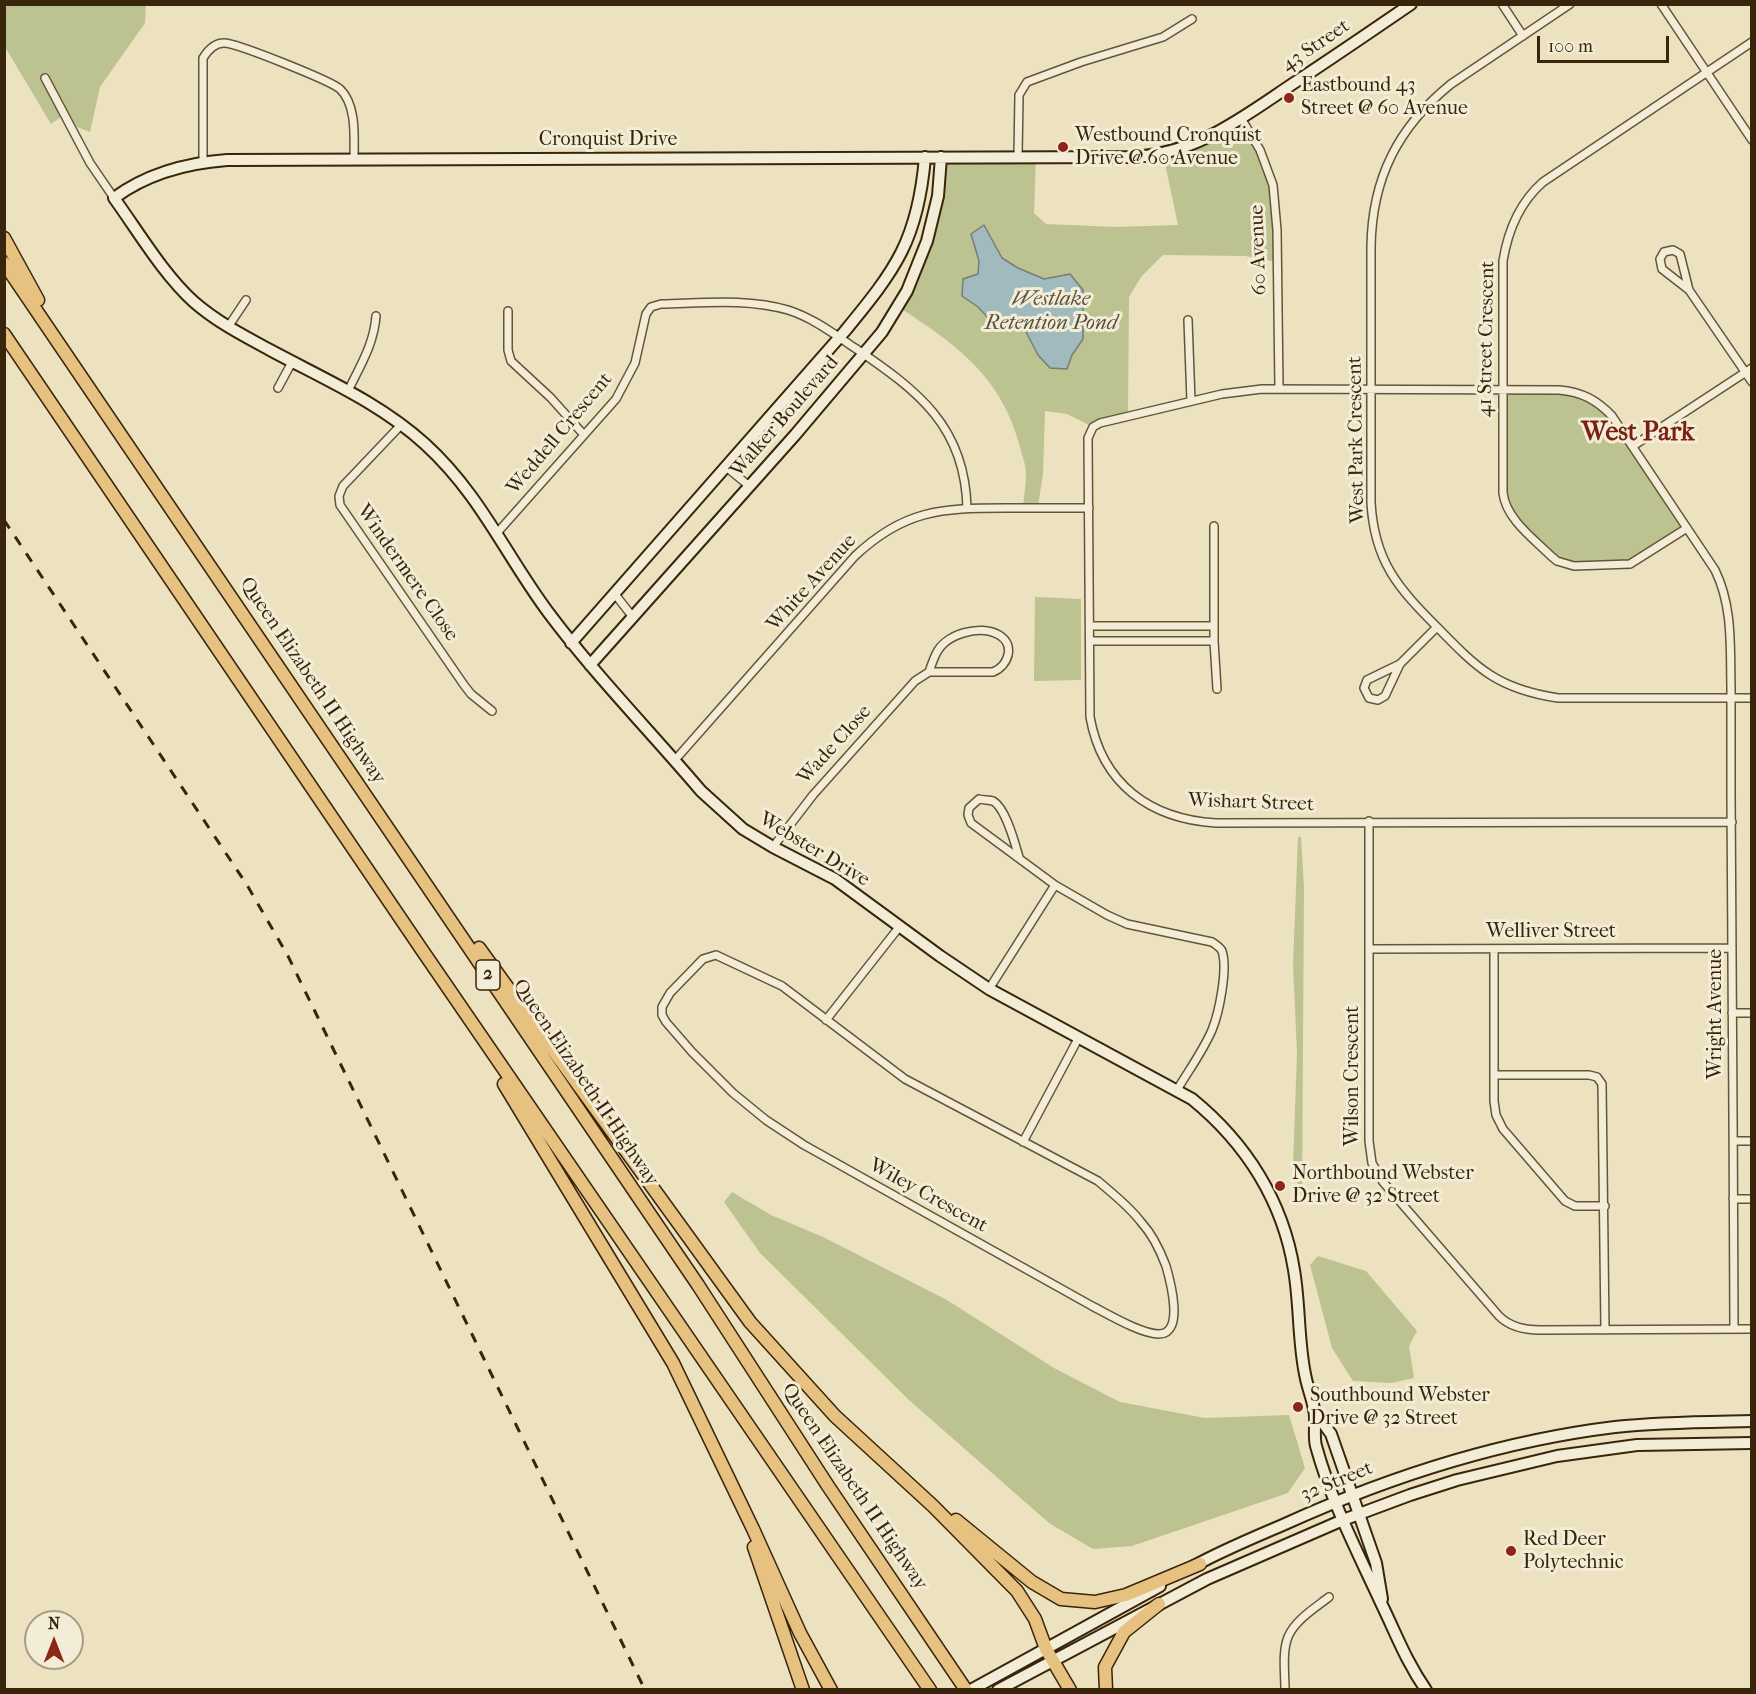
<!DOCTYPE html>
<html>
<head>
<meta charset="utf-8">
<style>
  body { margin:0 }
  #map { position:relative; width:1756px; height:1694px; overflow:hidden; background:#ede2c0; font-family:"IM FELL French Canon",serif }
  canvas { display:block }
  .frame { position:absolute; inset:0; border:6px solid #39240c; pointer-events:none }
  .north { position:absolute; left:24px; top:1610px; width:60px; height:60px; box-sizing:border-box; background:#f3ecd6; border:2px solid #a99c85; border-radius:50%; rotate:0deg; font-size:16px; font-weight:700; line-height:24px; text-align:center; color:#39240c }
  .north::after { content:''; display:block; margin:auto; width:21px; height:27px; background:#8f2418; clip-path:polygon(50% 0,100% 100%,50% 72%,0 100%) }
  .scale { position:absolute; left:1537px; top:36px; width:132px; height:27px; box-sizing:border-box; border:3px solid #39240c; border-top:0; padding-left:8px; font-size:18px; line-height:21px; white-space:nowrap; color:#39240c; -webkit-text-stroke:4px #f3ecd6; paint-order:stroke }
</style>
</head>
<body>
<div id="map">
<canvas width="1756" height="1694"></canvas>
<div class="frame"></div>
<div class="north">N</div>
<div class="scale">100 m</div>
</div>
<script>
const ctx = document.querySelector('canvas').getContext('2d');
ctx.lineJoin = 'round';
function fillPath(path, color) { ctx.fillStyle = color; ctx.fill(path, 'evenodd'); }
function strokePath(path, color, width, dash) { ctx.strokeStyle = color; ctx.lineWidth = width; ctx.lineCap = dash ? 'butt' : 'round'; ctx.setLineDash(dash || []); ctx.stroke(path); }
function drawText(font, color, halo, rows, align = 'center') {
  ctx.font = font + ' "IM FELL French Canon",serif'; ctx.lineWidth = 6; ctx.setLineDash([]); ctx.textBaseline = 'middle'; ctx.strokeStyle = halo; ctx.fillStyle = color; for (const [text, x, y, turn = 0] of rows) {
    ctx.save(); ctx.translate(x, y); ctx.rotate((+turn || 0) * Math.PI / 180); ctx.textAlign = isNaN(turn) ? turn : align; if (halo) ctx.strokeText(text, 0, 0); ctx.fillText(text, 0, 0); ctx.restore();
  }
}
fillPath(new Path2D(`
  M4,5h142l-1,18 -45,64 -10,45 -13,-5 -9,-15 -17,12 -46,-77z
  M1241,118l32,67 4,77 -32,-6 -82,-1 -22,22 -12,20 -1,119 -35,11 -26,-13 -22,-3 -2,63 -5,32h-15c1,-11 3,-22 3,-32 0,-9 -4,-19 -6,-27 -19,-71 -62,-101 -120,-139 16,-26 30,-55 37,-86 4,-20 3,-44 4,-65l95,-1 -2,57 12,11 71,3 61,-2 -15,-71z
  M1503,389l56,1 40,14 88,124 -62,37 -62,-2 -52,-48 -7,-14z
  M1035,597l46,2v81l-47,1z
  M1298,837h3l3,50 -2,314 -9,-36 4,-112 -4,-88z
  M732,1192l39,23 52,22 124,63 107,68 66,34 85,16 84,-3 16,53 -17,25 -156,53 -39,3 -44,-26 -140,-123 -149,-147 -36,-51z
  M1318,1256l48,15 51,60 -8,15 5,32 -23,5 -38,-2 -21,-33 -22,-83z`), '#bcc290');
const water = new Path2D(`
  M984,225l18,33 16,10 26,11 26,-5 13,16v49l-11,16 -5,14 -17,-1 -12,-13 -14,-27 -30,-4 -16,-17 -16,-11 1,-17 15,-5 1,-13 -8,-27z`);
fillPath(water, '#a0babe');
strokePath(water, '#777e77', 1.5);
const street = new Path2D(`
  M1502,4l21,32
  M1570,4l-119,80c-53,43 -79,94 -80,163v255c3,59 27,86 67,126 40,41 60,61 120,70h194
  M1661,4l91,136
  M45,78l45,85 24,35
  M1241,118l19,32 13,35 4,45 2,158
  M1018,156l1,-61 8,-13 54,-20 82,-25 29,-18
  M203,161v-103c5,-8 11,-15 21,-15 13,0 107,38 116,46 17,16 14,49 14,70
  M1689,290l-9,-36 -7,-4 -9,2 -4,7 2,10 27,21 63,92
  M508,311v39l3,11 40,37 33,37
  M1188,320l3,81
  M228,327l18,-27
  M278,388l14,-26
  M348,391c12,-25 26,-47 28,-75
  M401,425l-58,61 -4,10 1,9 124,180 7,9 21,17
  M1633,446l119,-78
  M725,466l23,19
  M1214,526v115l3,48
  M1687,528l-57,36 -56,2 -17,-5 -6,-5c-17,-17 -45,-37 -48,-63v-232c5,-31 16,-58 40,-79l209,-140
  M497,533l119,-134 19,-36 11,-49 5,-7 10,-3c42,-1 87,-6 127,6 25,8 46,24 67,38 63,43 110,78 112,160
  M614,593l18,23
  M1090,626h124
  M1090,641h124
  M1400,664l-15,32 -7,4 -9,-2 -5,-10 3,-8 33,-16 37,-37
  M675,760l180,-204c49,-46 86,-48 150,-48 28,0 56,0 84,0
  M1369,821v320l3,22 11,19 116,134c11,11 26,14 41,14l212,-1
  M1732,822l-516,1c-66,-4 -114,-39 -126,-106l-2,-279 5,-11 7,-4 122,-29 40,-5 297,1c23,2 38,10 53,26l103,154c18,37 15,76 16,116 0,36 0,72 0,109 2,178 2,356 3,534
  M773,847l40,-52 102,-114 14,-9h64c15,-6 23,-27 6,-37 -19,-11 -54,-1 -63,19 -3,6 -5,12 -7,18
  M1019,857c-4,-13 -13,-49 -26,-56 -3,-1 -10,-1 -14,-2l-10,9 -1,7 3,8 84,62 52,30 20,9 85,18c4,3 8,5 10,9 6,18 -3,62 -10,79 -9,21 -23,40 -35,60
  M1369,949l363,-1
  M1494,949v152l2,14 7,14 62,72 10,5h30
  M716,955l66,31 123,93 193,102c15,13 31,25 43,41 11,12 19,28 25,44 4,14 19,68 -7,68 -18,0 -51,-20 -67,-28l-288,-161 -38,-25 -33,-27 -41,-41 -26,-30 -4,-7v-8l8,-14 33,-34z
  M989,989l66,-104
  M1732,1013h20
  M826,1020l74,-94
  M1494,1075h95l8,2 5,7 3,246
  M1733,1141h19
  M1023,1142l56,-105
  M1733,1199h19
  M1285,1690c0,-17 -3,-38 3,-53 7,-17 27,-29 41,-40`);
const secondary = new Path2D(`
  M1411,4c-38,26 -76,52 -114,77 -53,35 -99,73 -165,76l-905,3c-41,3 -79,13 -113,38 24,33 49,76 80,104 23,20 50,34 76,48 54,29 110,53 155,94 55,50 80,110 123,168 47,63 102,119 153,179l42,38 30,18 62,32 105,77 49,33 203,110c54,44 91,102 102,171 6,35 4,70 11,104 2,12 7,24 9,35 3,12 -1,25 2,37 15,55 42,107 66,159 15,31 24,56 44,85
  M571,643l274,-312c51,-62 73,-91 80,-174
  M590,665l205,-230 87,-103 25,-41 20,-50 11,-45 3,-39
  M1315,1412l16,22 45,129 6,36
  M1194,1566c29,-16 61,-29 91,-42 106,-48 215,-83 330,-97 46,-5 91,-5 137,-6
  M971,1690l189,-104
  M998,1690l209,-111 136,-59 67,-25 47,-15 100,-24 80,-11 115,-2`);
const highway = new Path2D(`
  M4,238l34,62
  M4,263l694,1022 130,201 138,204
  M4,334l418,616 508,740
  M479,948l271,374 85,94 98,90 84,85 18,28 11,30 24,41
  M504,1084l169,279 80,166 47,104 31,57
  M956,1520l76,62 29,17 34,3 31,-7 74,-31
  M754,1547l49,143
  M1106,1690l-1,-23 19,-35 35,-28`);
strokePath(street, '#665439', 10);
strokePath(secondary, '#39240c', 14);
strokePath(highway, '#39240c', 15);
strokePath(street, '#f3ecd6', 7);
strokePath(secondary, '#f3ecd6', 10);
strokePath(highway, '#e6c180', 12);
strokePath(new Path2D(`
  M4,520l243,365 41,71 357,734`), '#39240c', 3, [10, 10]);
for (const [x, y, r, color] of [
  [1289,98,6,"#8f2418"],
  [1063,147,6,"#8f2418"],
  [1280,1186,6,"#8f2418"],
  [1298,1407,6,"#8f2418"],
  [1511,1551,6,"#8f2418"]
]) { const dot = new Path2D(); dot.arc(x, y, r, 0, 2 * Math.PI); ctx.fillStyle = color; ctx.fill(dot); strokePath(dot, '#f3ecd6', 2); }
for (const [x, y, w] of [
  [488,975,24]
]) { const box = new Path2D(); box.roundRect(x - w / 2, y - 15, w, 30, 4.5); ctx.fillStyle = '#f3ecd6'; ctx.fill(box); strokePath(box, '#39240c', 1.5); }
drawText('bold 18px', '#39240c', null, [
  ["2",488,975]
]);
drawText('20px', '#39240c', '#f3ecd6', [
  ["43 Street",1316,46,-34],
  ["Cronquist Drive",608,140],
  ["60 Avenue",1259,250,-92],
  ["41 Street Crescent",1487,339,-89],
  ["Walker Boulevard",785,417,-49],
  ["Weddell Crescent",560,434,-50],
  ["West Park Crescent",1357,440,-91],
  ["Windermere Close",407,573,55],
  ["White Avenue",812,583,-48],
  ["Queen Elizabeth II Highway",312,681,56],
  ["Wade Close",835,745,-48],
  ["Wishart Street",1251,803,2],
  ["Webster Drive",814,850,31],
  ["Welliver Street",1551,932],
  ["Wright Avenue",1716,1014,-90],
  ["Wilson Crescent",1353,1076,-90],
  ["Queen Elizabeth II Highway",585,1083,56],
  ["Wiley Crescent",928,1196,29],
  ["32 Street",1337,1482,-22],
  ["Queen Elizabeth II Highway",854,1487,56]
]);
drawText('20px', '#39240c', '#f3ecd6', [
  ["Eastbound 43",1301,86],
  ["Street @ 60 Avenue",1301,109],
  ["Westbound Cronquist",1075,136],
  ["Drive @ 60 Avenue",1075,159],
  ["Northbound Webster",1292,1174],
  ["Drive @ 32 Street",1292,1197],
  ["Southbound Webster",1310,1396],
  ["Drive @ 32 Street",1310,1419],
  ["Red Deer",1523,1540],
  ["Polytechnic",1523,1563]
], 'left');
drawText('italic 21px', '#585141', '#f3ecd6', [
  ["Westlake",1051,300],
  ["Retention Pond",1051,324]
]);
drawText('bold 26px', '#7a1f14', '#f3ecd6', [
  ["West Park",1638,434]
]);
</script>
</body>
</html>
